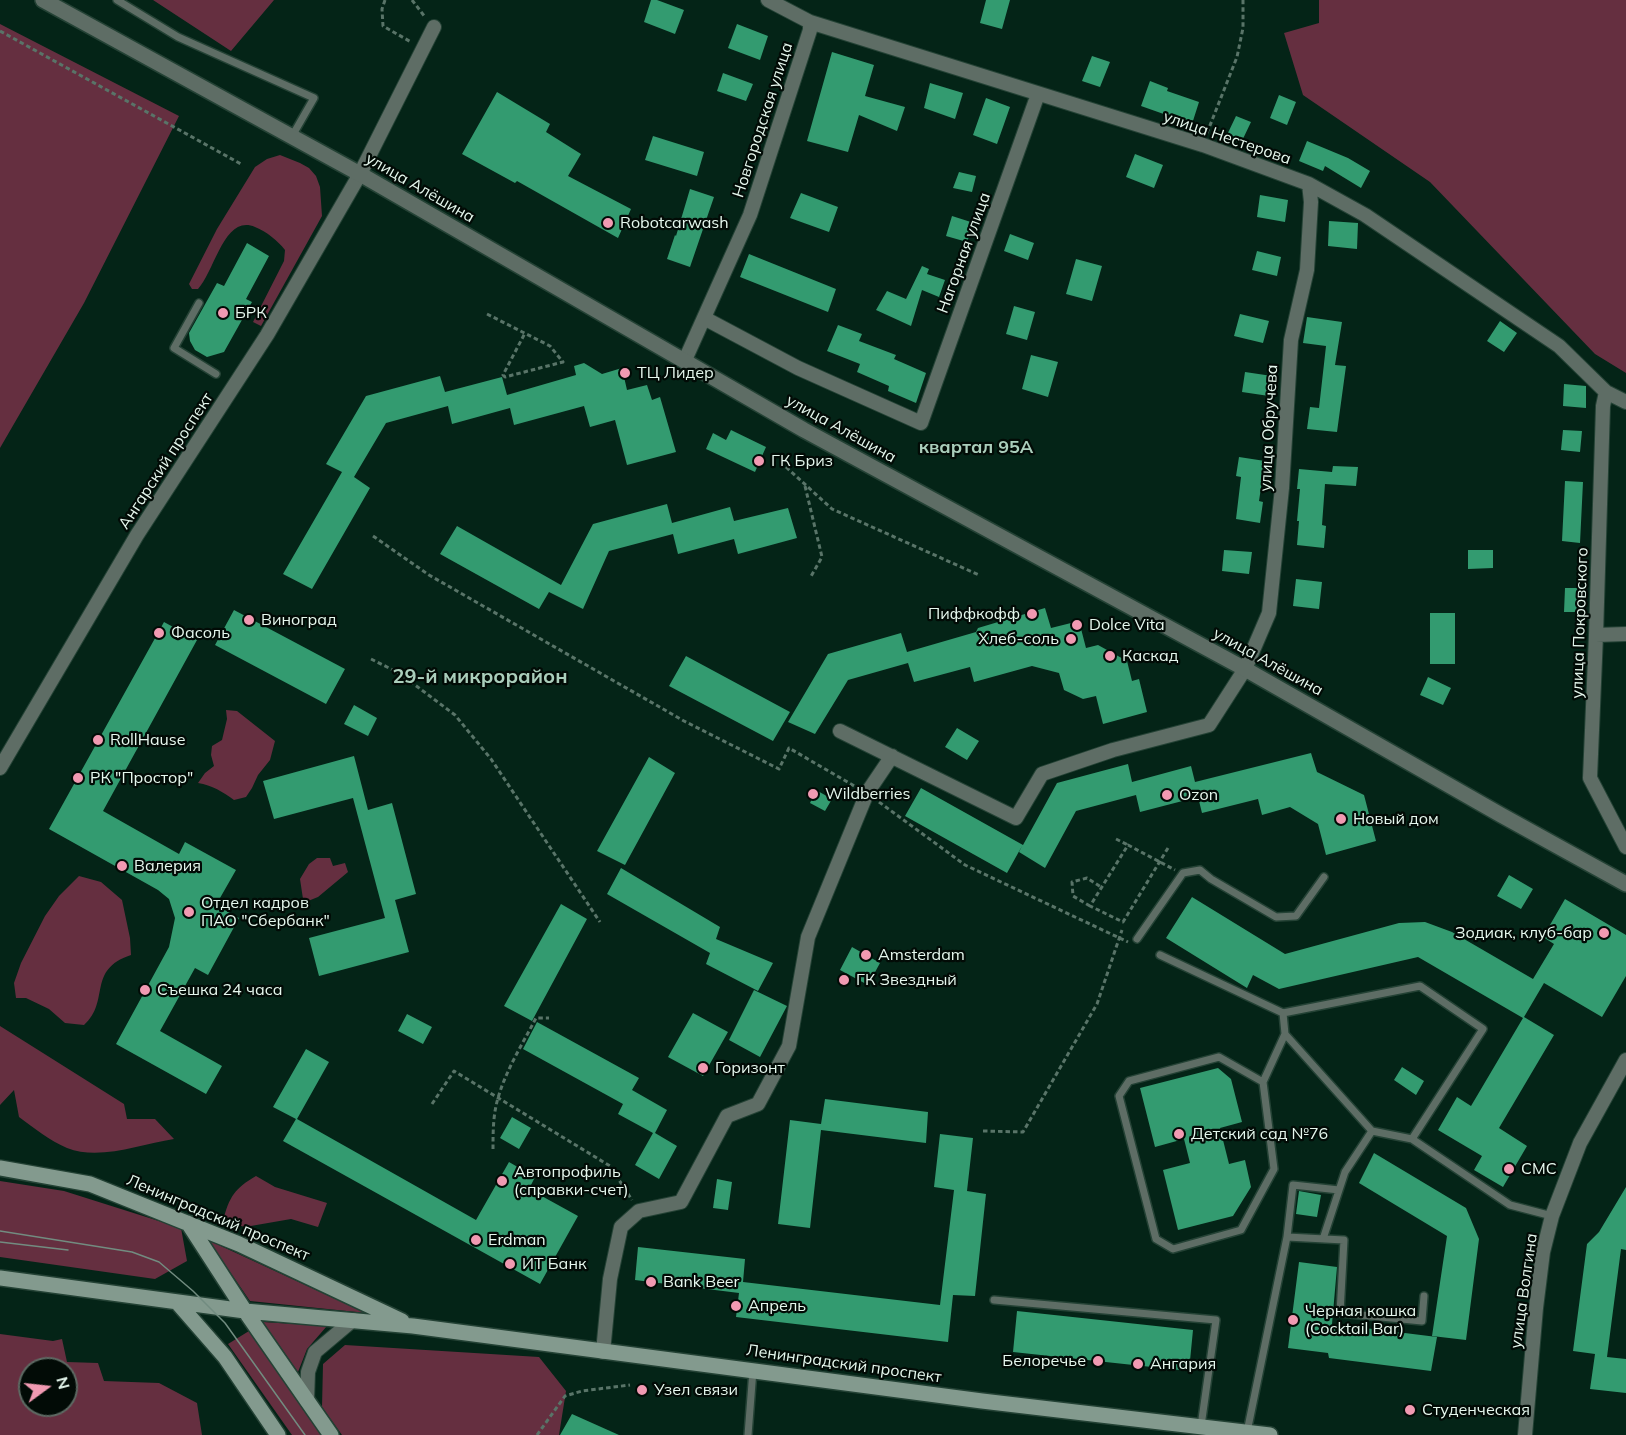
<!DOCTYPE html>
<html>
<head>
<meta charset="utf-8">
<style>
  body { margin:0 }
  #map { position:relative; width:1626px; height:1435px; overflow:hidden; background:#042417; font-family:Mulish,sans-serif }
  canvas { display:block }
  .north { position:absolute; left:18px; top:1357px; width:60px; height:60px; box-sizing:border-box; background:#020b06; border:2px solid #5d6a63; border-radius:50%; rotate:75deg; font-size:16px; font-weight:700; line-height:24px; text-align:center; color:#e6f8ee }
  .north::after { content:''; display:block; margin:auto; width:21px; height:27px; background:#f19ab2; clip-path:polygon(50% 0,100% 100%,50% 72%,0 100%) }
</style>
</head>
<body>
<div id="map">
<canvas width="1626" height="1435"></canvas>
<div class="north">N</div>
</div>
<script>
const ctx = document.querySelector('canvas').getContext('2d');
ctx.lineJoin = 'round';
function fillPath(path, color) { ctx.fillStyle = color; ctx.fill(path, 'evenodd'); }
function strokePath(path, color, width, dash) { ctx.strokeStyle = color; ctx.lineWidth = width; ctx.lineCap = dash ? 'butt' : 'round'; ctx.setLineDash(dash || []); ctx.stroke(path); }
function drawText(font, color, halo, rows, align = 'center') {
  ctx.font = font + ' Mulish,sans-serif'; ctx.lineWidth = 4.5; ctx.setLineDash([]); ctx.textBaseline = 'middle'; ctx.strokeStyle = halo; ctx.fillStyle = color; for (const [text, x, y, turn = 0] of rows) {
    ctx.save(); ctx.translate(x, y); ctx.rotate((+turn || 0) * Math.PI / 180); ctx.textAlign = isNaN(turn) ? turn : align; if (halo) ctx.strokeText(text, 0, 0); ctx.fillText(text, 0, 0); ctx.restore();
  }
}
fillPath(new Path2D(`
  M153,0h121l-43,51z
  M1319,0h307v373l-31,-19 -165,-172 -127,-87 -19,-62 35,-10z
  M0,24l179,92 -95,187 -84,145z
  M280,155l20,8 9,5 7,8 4,11 2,29 -61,110 -8,-4 31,-61 1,-11c-8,-10 -18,-18 -30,-23 -31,-13 -40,44 -57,62h-6l-3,-5 28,-55 38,-62 12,-8z
  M226,710l11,1 38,30 -5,19 -12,15 -6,13 -6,9 -12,3c-11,-8 -22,-15 -36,-17l7,-10 9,-7 -3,-11 1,-9 10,-6 5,-21z
  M317,858h13l3,8 12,-3 3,9 -30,25 -10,4 -5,-2 -3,-20 9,-15z
  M79,876l22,6 21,18 8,38 1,17c-45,15 -20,46 -47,70l-19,-2 -16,-14 -23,-11h-10l-2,-15 7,-20 24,-47 14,-20z
  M0,1026l124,78 3,15h28l19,20c-34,5 -74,22 -107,9 -17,-7 -33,-20 -48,-31l-5,-27 -14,15z
  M256,1176l19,11 52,16 -9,24 -27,-8 -46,8 -22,-6c6,-24 12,-33 33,-45z
  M0,1181l64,10 117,37 6,33 -32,18 -155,-22z
  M208,1240l158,73 -116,-12z
  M263,1322l64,4 -20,23 -9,23z
  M249,1331l72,104h-29l-64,-91z
  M0,1334l53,7 9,-2 5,23 31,1 6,18 55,2 38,20 5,32h-202zM30,1369h36v36h-36z
  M345,1345l194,12 27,34 -7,44h-217l-20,-28 1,-43z`), '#652f40');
fillPath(new Path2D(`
  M651,0h6l27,10 -9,24 -31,-12z
  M986,0h24l-8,29 -22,-6z
  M737,24l31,12 -8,24 -32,-12z
  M832,52l42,13 -9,31 40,11 -8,24 -38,-16 -11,37 -41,-11z
  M1092,56l18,6 -10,25 -18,-6z
  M723,73l30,11 -7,17 -29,-10z
  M1150,81l18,7 -1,3 32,11 -7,22 -51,-18z
  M930,83l33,10 -8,26 -31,-11z
  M497,92l53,32 -4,8 35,22 -13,22 63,33 -13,29 -101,-57 -2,2 -53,-29z
  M1279,95l17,7 -9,23 -17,-7z
  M986,98l24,9 -13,37 -24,-9z
  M1236,116l15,6 -10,21 -15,-6z
  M653,136l51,16 -7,24 -52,-16z
  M1307,141l41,17 22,13 -9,17 -36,-22 -2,5 -24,-10z
  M1135,154l28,11 -9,23 -28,-11z
  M959,172l17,4 -4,16 -19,-4z
  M690,189l24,8 -24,70 -23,-8 8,-24 1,1z
  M801,193l37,14 -9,25 -39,-14z
  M1260,195l28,5 -3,22 -28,-5z
  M952,216l22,7 -7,19 -21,-6z
  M1329,221l29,2 -1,26 -29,-3z
  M1010,234l24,9 -6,17 -24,-9z
  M247,243l22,13 -23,43 6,3 -28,50 -17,5 -12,-7 -5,-9 -1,-8 28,-50 7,3z
  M1257,251l24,6 -4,19 -25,-6z
  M749,254l87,35 -8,23 -88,-35z
  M1076,259l26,7 -10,35 -26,-7z
  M922,266l7,3 -2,5 18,6 -6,17 -17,-7 -11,36 -35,-16 11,-19 19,8z
  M1014,306l21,6 -8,28 -21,-6z
  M1240,314l29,7 -6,22 -29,-7z
  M1307,317l35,5 -7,43 11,1 -9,66 -30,-3 3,-22 9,1 7,-62 -23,-3z
  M1500,321l17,12 -13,19 -17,-11z
  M838,325l24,9 -3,7 37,14 -2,4 32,14 -10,30 -28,-12 1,-5 -32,-14 3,-8 -33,-13z
  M1031,355l27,7 -10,35 -26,-8z
  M584,363l18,11 20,-6 5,22 20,-5 5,15 8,-3 16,55 -49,13 -12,-45 -25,7 -6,-21 -70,19 -4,-17 -58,16 -4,-18 -62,17 -32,54 16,11 -58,101 -29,-15 59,-102 -16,-8 40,-68 74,-20 5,16 57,-15 5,18 69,-20 -2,-9z
  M1245,372l27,4 -3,20 -27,-4z
  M1564,384l22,2v22l-23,-2z
  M731,430l35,17 -11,25 -49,-23 7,-16 13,7z
  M1563,430l19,1 -2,21 -19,-2z
  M1239,457l26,4 -6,40 4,1 -3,21 -24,-4 5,-42 -5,-1z
  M1333,466l25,1 -2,19 -31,-2 -3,41 4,1 -2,22 -27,-3 2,-24h-2l3,-32h-3l2,-20 33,3z
  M1565,481l18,1 -3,61 -18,-2z
  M667,504l5,19 58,-16 4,14 54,-13 9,30 -59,16 -4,-15 -56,15 -5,-20 -64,17 -26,58 -34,-17 -10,17 -99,-55 17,-28 104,59 32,-61z
  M1224,550l28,2 -3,22 -27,-3z
  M1468,550h25v18l-25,1z
  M1296,579l26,3 -3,27 -26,-3z
  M1565,588h17l-2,24h-16z
  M1045,608l6,20 28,-7 7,27 12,-3 29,16 5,20 7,-2 8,33 -44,12 -7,-28 -13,3 -19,-9 -5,-17 -27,-7 -58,16 -4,-15 -56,15 -6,-19 -60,17 -33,54 -27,-12 40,-68 73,-21 6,19 69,-20 2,-4z
  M234,610l111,59 -19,35 -111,-59z
  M1430,613h25v51h-25z
  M164,622l33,18 -94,171 76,43 6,-12 51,28 -20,35 23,13 -31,57 -13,-7 -35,63 62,35 -16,28 -90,-50 53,-97 6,-29 -6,-19 -11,-9 -109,-61z
  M686,656l104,56 -17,29 -104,-55z
  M1428,677l23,11 -8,17 -23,-10z
  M354,705l23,13 -9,18 -24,-12z
  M957,728l22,13 -12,19 -22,-13z
  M1311,753l6,19 47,23 12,46 -50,14 -8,-31 -28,-17 -28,8 -4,-16 -56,14 -4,-16 -58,15 -4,-17 -60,16 -31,57 -26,-16 3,-6 -15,27 -102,-57 16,-28 102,57 34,-62 71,-19 4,18 59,-16 4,16z
  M354,756l14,54 24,-7 24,91 -21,6 14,52 -90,24 -10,-38 76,-20 -32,-120 -79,21 -11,-38z
  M649,757l26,16 -50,92 -28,-14z
  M816,790l16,9 -7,12 -15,-8z
  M621,868l99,59 -4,12 57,24 -15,28 -52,-27 4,-11 -103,-59z
  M1509,875l24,14 -12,20 -24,-13z
  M1192,897l93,57 114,-31 26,-1 27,10 81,47 21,-35 -11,-7 22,-38 61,36v41l-24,41 -58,-34 -20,34 30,18 -55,93 28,18 -24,41 -29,-17 8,-14 -44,-26 19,-33 14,9 52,-88 -105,-61 -139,32 -26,-14 -6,13 -81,-50z
  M561,904l26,15 -55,102 -28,-15z
  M852,947l28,16 -12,22 -28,-15z
  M754,990l33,16 -27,51 -31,-17z
  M693,1013l35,19 -25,44 -35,-19z
  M407,1014l25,13 -9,17 -25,-13z
  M537,1022l102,56 -7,12 35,20 -12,23 22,13 -18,33 -24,-14 18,-32 -35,-19 5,-10 -100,-55z
  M306,1049l23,13 -32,57 179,101 33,-58 26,15 -6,12 49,27 -38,68 -257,-143 13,-22 -23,-12z
  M1402,1067l22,14 -8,14 -22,-15z
  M1218,1068l13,11 11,43 -22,6 9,36 16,-4 6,27 -18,29 -55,14 -15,-60 27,-7 -6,-24 -29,8 -15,-59z
  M825,1099l103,13 -2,31 -105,-13 -11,98 -32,-4 12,-104 31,4z
  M512,1117l19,11 -12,21 -19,-11z
  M940,1134l33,4 -6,53 19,3 -11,102 -22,-1 -5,47 -212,-25 3,-24 -104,-13 3,-33 107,12 -2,23 197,23 14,-115 -20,-3z
  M1374,1153l92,55 13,31 -13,101 -34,-4 15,-100 -88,-53z
  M717,1179l15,3 -4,28 -15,-2z
  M1626,1187v63l-5,-1 -14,108 19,2v34l-36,-4 5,-35 -22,-3 14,-107 12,-12z
  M1299,1191l22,4 -4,22 -21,-3z
  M1299,1262l38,5 -5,57 105,13 -6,34 -102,-13 -1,-5 -40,-5z
  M1017,1311l176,19 -4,41 -176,-19z
  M572,1414l47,21h-59z`), '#339b70');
const service = new Path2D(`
  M117,0l61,37 136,61 -23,40
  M199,303l-25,45 42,26
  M1137,939l46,-66 17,-3 11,9 65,38 20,-1 28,-39
  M1160,955l123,58 137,-27 63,43 -71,110 98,66 42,11
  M1283,1013l2,21 87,97
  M1263,1082l11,87 -33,61 -68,19 -17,-10 -37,-143 10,-15 90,-24 44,25 22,-48
  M1287,1237l6,-52 46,5
  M1323,1239l22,-67 27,-41 40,8
  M994,1300l222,20 -15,106
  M1247,1432l40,-195 57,3 -4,73 82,8 2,-25
  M748,1435l5,-65`);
const minor = new Path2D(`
  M768,0l42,22 393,123 106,39 56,31 194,131 47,46 20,10
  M704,318l94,50 123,55 117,-329
  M685,360l65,-145 60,-185v-8
  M1606,392l-3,14 -7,229 -6,143 36,69
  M1596,635l30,-1
  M840,731l176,87 26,-44 71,-24 96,-25 36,-56 24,-56 13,-125 9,-148 16,-70 4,-68 -2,-18
  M0,768l137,-233 130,-200 93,-161 74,-147
  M603,1352l7,-73 11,-52 18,-16 42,-9 46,-86 31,-12 31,-58 19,-109 59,-144 25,-37
  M307,1401l1,-29 7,-20 38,-32
  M1525,1435l11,-127 7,-56 9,-36 28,-73 46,-83`);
const tertiary = new Path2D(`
  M43,0l317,174 444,256 441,239 256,146 125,69`);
const secondary = new Path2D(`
  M0,1168l90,16 149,60 163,77
  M188,1223l57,88 86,124
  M0,1278l245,33 168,15 569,75 288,34
  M177,1302l48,55 53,78`);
strokePath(service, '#244235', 10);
strokePath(minor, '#244235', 16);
strokePath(tertiary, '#244235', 18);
strokePath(secondary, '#244235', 18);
strokePath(new Path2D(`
  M385,0l-3,9 1,17 28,16
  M412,0l13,17
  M0,31l241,133
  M1207,133l30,-76 6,-29v-28
  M487,314l63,32 13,16 -58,15 -2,-2 22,-42
  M786,467l46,42 147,66
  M805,486l17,71 -12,21
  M373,536l56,39 255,146 95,48 10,-21 67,39
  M371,659l28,14 56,42 36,44 109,163
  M879,802l86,63 163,77
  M1116,839l12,6
  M1168,848l-45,74 -33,-16 38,-61 47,25
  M1090,906l-17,-10 -1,-14 15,-4 14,9
  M432,1104l22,-33 156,95 22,34
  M983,1131l40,1 74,-128 25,-74
  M493,1149c0,-17 0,-34 5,-51 8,-28 25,-55 38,-80h13
  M537,1435l28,-39 17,-5 48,-6`), '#597468', 3, [4.5, 3]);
strokePath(service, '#5e6d65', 7);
strokePath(minor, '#5e6d65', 14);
strokePath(tertiary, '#5e6d65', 15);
strokePath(secondary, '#839a8e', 15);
strokePath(new Path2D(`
  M0,1231l132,21 27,10 34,29 32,32 80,112
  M0,1242l68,8`), '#728c80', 1.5);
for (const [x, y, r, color] of [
  [608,223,6,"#f19ab2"],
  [223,313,6,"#f19ab2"],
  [625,373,6,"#f19ab2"],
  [759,461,6,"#f19ab2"],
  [1032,614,6,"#f19ab2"],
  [249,620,6,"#f19ab2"],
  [1077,625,6,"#f19ab2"],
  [159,633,6,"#f19ab2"],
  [1071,639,6,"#f19ab2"],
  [1110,656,6,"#f19ab2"],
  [98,740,6,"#f19ab2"],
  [78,778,6,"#f19ab2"],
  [813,794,6,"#f19ab2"],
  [1167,795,6,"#f19ab2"],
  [1341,819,6,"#f19ab2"],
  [122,866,6,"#f19ab2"],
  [189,912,6,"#f19ab2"],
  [1604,933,6,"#f19ab2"],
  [866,955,6,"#f19ab2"],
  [844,980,6,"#f19ab2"],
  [145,990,6,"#f19ab2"],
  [703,1068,6,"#f19ab2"],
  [1179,1134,6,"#f19ab2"],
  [1509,1169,6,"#f19ab2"],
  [502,1181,6,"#f19ab2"],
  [476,1240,6,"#f19ab2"],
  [510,1264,6,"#f19ab2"],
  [651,1282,6,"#f19ab2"],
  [736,1306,6,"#f19ab2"],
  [1293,1320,6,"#f19ab2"],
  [1098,1361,6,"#f19ab2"],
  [1138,1364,6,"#f19ab2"],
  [642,1390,6,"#f19ab2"],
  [1410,1410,6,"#f19ab2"]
]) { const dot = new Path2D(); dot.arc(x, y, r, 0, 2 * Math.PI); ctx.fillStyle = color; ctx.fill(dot); strokePath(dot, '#020b06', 2); }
drawText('16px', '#e6f8ee', '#020b06', [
  ["Новгородская улица",763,120,-72],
  ["улица Нестерова",1227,138,19],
  ["улица Алёшина",420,188,30],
  ["Нагорная улица",964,253,-70],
  ["улица Обручева",1269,428,-87],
  ["улица Алёшина",841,429,29],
  ["Ангарский проспект",166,461,-57],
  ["улица Покровского",1580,623,-88],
  ["улица Алёшина",1268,662,29],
  ["Ленинградский проспект",218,1218,23],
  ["улица Волгина",1524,1291,-82],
  ["Ленинградский проспект",844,1364,8]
]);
drawText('16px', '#e6f8ee', '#020b06', [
  ["Robotcarwash",620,223],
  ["БРК",235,313],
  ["ТЦ Лидер",637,373],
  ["ГК Бриз",771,461],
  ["Пиффкофф",1020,614,"right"],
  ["Виноград",261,620],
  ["Dolce Vita",1089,625],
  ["Фасоль",171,633],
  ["Хлеб-соль",1059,639,"right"],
  ["Каскад",1122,656],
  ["RollHause",110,740],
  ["РК \"Простор\"",90,778],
  ["Wildberries",825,794],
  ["Ozon",1179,795],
  ["Новый дом",1353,819],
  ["Валерия",134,866],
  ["Отдел кадров",201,903],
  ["ПАО \"Сбербанк\"",201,921],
  ["Зодиак, клуб-бар",1592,933,"right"],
  ["Amsterdam",878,955],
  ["ГК Звездный",856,980],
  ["Съешка 24 часа",157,990],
  ["Горизонт",715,1068],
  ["Детский сад №76",1191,1134],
  ["СМС",1521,1169],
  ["Автопрофиль",514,1172],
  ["(справки-счет)",514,1190],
  ["Erdman",488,1240],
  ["ИТ Банк",522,1264],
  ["Bank Beer",663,1282],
  ["Апрель",748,1306],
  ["Черная кошка",1305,1311],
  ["(Cocktail Bar)",1305,1329],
  ["Белоречье",1086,1361,"right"],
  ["Ангария",1150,1364],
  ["Узел связи",654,1390],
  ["Студенческая",1422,1410]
], 'left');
drawText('bold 18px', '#aacebb', '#020b06', [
  ["квартал 95А",976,448]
]);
drawText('bold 20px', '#aacebb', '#020b06', [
  ["29-й микрорайон",480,677]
]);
</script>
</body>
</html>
